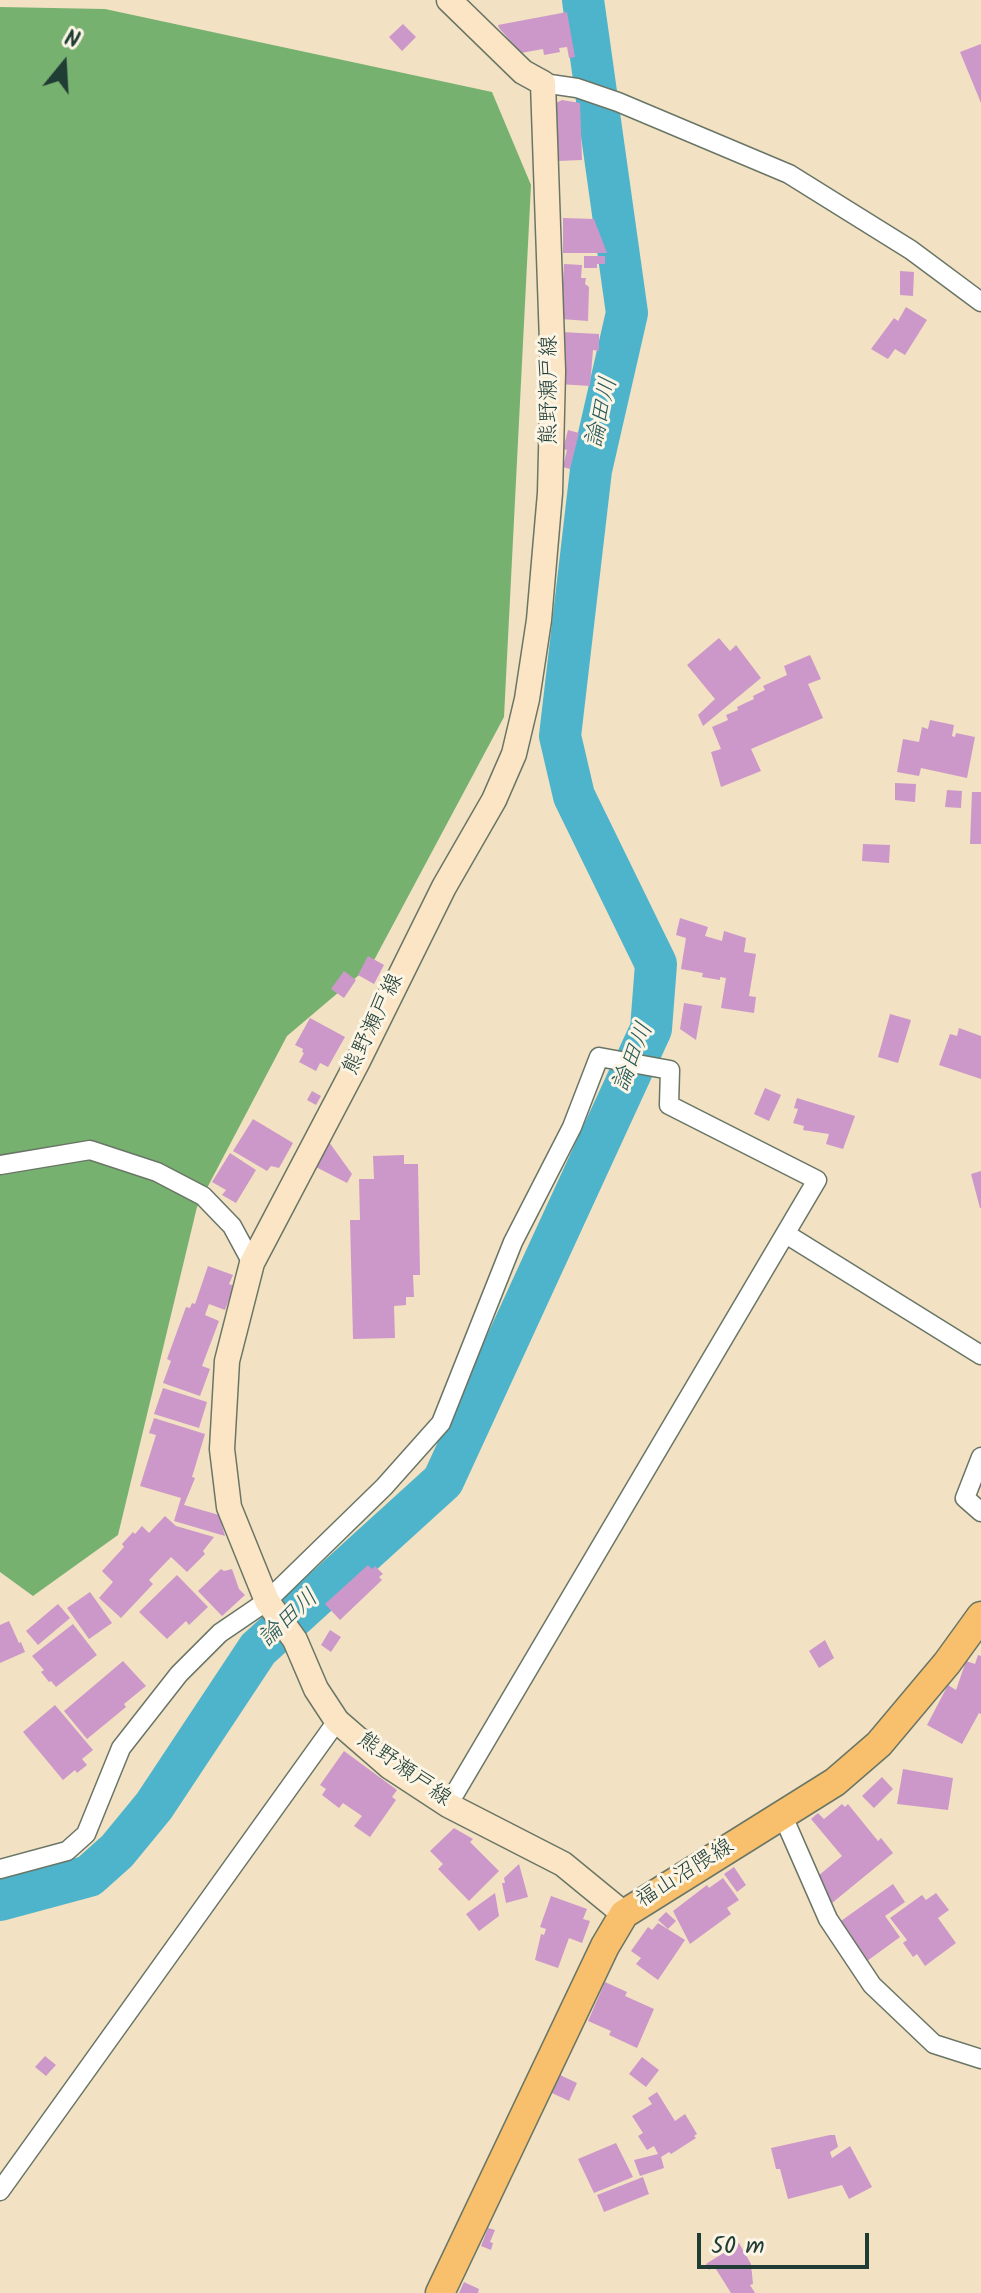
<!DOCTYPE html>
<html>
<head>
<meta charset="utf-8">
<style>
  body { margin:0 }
  #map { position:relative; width:981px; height:2293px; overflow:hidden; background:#f2e1c3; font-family:Kalam,sans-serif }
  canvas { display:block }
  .north { position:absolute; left:24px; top:24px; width:80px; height:80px; -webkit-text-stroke:6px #fcf5e5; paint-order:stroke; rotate:18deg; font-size:22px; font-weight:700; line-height:32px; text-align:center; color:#1f3d34 }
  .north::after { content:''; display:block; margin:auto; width:28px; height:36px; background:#1f3d34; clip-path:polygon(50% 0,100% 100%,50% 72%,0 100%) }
  .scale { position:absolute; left:697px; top:2233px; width:172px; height:36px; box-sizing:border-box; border:4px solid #1f3d34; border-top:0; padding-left:10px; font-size:24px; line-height:28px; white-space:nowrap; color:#1f3d34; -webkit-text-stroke:6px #fcf5e5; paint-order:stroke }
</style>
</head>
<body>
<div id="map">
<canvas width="981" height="2293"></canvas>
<div class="north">N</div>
<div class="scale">50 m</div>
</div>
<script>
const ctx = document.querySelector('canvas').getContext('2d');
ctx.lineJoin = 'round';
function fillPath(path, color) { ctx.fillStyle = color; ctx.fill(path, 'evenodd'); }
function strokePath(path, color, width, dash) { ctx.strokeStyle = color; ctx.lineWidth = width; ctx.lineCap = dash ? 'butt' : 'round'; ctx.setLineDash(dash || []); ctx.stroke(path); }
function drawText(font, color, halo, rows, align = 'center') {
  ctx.font = font + ' Kalam,"Klee One",sans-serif'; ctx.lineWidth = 6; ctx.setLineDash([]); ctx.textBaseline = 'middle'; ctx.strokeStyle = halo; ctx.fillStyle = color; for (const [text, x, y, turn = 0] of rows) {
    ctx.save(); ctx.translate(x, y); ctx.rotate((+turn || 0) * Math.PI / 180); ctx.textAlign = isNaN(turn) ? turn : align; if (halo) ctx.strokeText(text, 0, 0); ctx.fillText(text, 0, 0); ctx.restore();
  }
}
fillPath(new Path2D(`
  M0,7l105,2 387,83 39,93 -27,532 -132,247 -85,72 -90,171 -79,328 -85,61 -33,-24z`), '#77b170');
strokePath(new Path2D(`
  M0,1900l89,-24 28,-25 37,-45 104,-157 185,-168 208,-452 5,-65 -82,-168 -14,-60 31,-266 36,-157 -44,-313`), '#4db4cc', 42);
fillPath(new Path2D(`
  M567,12l8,45 -6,1 -2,-11 -8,1 1,4 -16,3 -1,-6 -22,4 -22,-25 -1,-3z
  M403,24l13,13 -14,14 -13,-14z
  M981,44v59l-21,-51z
  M562,100l18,3 2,57 -24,1 -2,-58z
  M563,218l31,1 13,34h-44z
  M584,256h21v8h-8v4h-13z
  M564,264l18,1 -1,13h5l-1,6 4,3 -1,34 -27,-2z
  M900,271l14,1 -1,24 -13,-1z
  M906,307l21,13 -22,35 -10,-6 -7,10 -17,-10 23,-31 4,3z
  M561,332l38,2v17l-6,-1 -3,36 -32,-2z
  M568,430l11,3 -9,36 -7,-2 4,-17 -4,-1z
  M719,638l11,13 6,-6 25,33 -58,48 -5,-11 17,-16 -28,-34z
  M810,655l11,24 -13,5 15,34 -72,31 10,22 -40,16 -10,-35 10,-3 -9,-22 16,-7 -2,-5 12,-5 -1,-3 17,-8 -1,-3 12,-6 -2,-4 24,-11 -3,-9z
  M930,720l24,5 -2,11 3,1 1,-4 19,4 -8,41 -46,-10 -2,8 -22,-4 6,-33 16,3 3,-15 6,2z
  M895,783l21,1 -1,18 -20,-2z
  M947,790l15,1 -1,17 -16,-1z
  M972,792h9v52h-11z
  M863,844l27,1 -1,18 -27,-2z
  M680,918l28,9 -3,9 17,5 2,-10 22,7 -2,14 12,2 -7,42 7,1 -2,16 -33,-5 5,-30 -6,-1v3l-18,-3 1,-4 -22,-4 5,-31 -10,-3z
  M368,956l16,9 -10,19 -16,-9z
  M344,971l12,9 -12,18 -13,-9z
  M684,1003l18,3 -6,34 -16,-11z
  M890,1014l21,6 -13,43 -20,-6z
  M310,1018l35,19 -17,30 -8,-4 -4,8 -17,-9 5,-9 -2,-1 1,-3 -8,-4z
  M959,1028l22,8v43l-42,-14 11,-31 7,2z
  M765,1088l16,7 -12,26 -15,-7z
  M312,1091l9,5 -5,9 -9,-5z
  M797,1098l58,18 -12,33 -17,-5 3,-10 -26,-4 1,-4 -11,-3 5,-14 -4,-1z
  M253,1119l40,24 -14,25 -8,-2 -4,5 -34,-20z
  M329,1142l23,32 -5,9 -31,-16z
  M230,1153l26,17 -20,33 -14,-8 4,-5 -14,-8z
  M404,1155v9h14l2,111h-7l1,22h-8v8l-12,1 1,32 -42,1 -3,-119h10l-1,-41h15l-1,-23z
  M981,1171v37h-1l-9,-34z
  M208,1266l25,9 -4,9 5,2 -9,24 -16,-6 -4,11 14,6 -17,45 8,3 -10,27 -37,-13 8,-22 -4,-2 19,-52 4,1 2,-5 3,1z
  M163,1388l44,14 -8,26 -45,-14z
  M154,1418l51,16 -13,43 3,1 -11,27 35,10 6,21 -51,-15 7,-23 -41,-12 16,-51 -7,-2z
  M165,1516l11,10 38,11 -11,14 2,3 -18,18 -16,-15 -22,23 4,4 -32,34 -22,-20 14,-16 -11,-11 22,-24 -2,-3 11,-12 2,2 7,-8 7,7z
  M368,1565l4,4 3,-3 8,8 -4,3 3,3 -42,40 -15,-16z
  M221,1569l3,2 8,-2 7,20 6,6 -23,21 -24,-25z
  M177,1575l31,32 -19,18 -3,-4 -19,18 -28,-27z
  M90,1592l22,31 -23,16 -22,-31z
  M58,1604l12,14 -32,27 -12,-14z
  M9,1621l10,22 2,-1 4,10 -25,11v-38z
  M73,1624l24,31 -41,32 -5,-6 -2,1 -8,-10 3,-2 -12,-14z
  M330,1630l11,7 -10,15 -10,-7z
  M825,1640l9,18 -15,10 -10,-17z
  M978,1655l3,1v58l-2,-1 -17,31 -35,-19 21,-40 8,5 10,-29 9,3z
  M123,1661l23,25 -22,18 2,3 -39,32 -23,-28z
  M55,1705l38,45 -11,9 5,6 -10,8 -2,-3 -12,10 -40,-48z
  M344,1751l53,39 -5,7 4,3 -26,37 -16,-11 8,-10 -19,-13 -4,5 -17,-13 4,-6 -6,-4z
  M903,1769l50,9 -5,32 -51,-6z
  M882,1777l11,12 -19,19 -12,-12z
  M842,1804l3,3 3,-3 30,37 3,-3 12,15 -67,55 -14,-18 10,-9 -4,-5 24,-20 -31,-37 7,-6 6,6z
  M454,1828l19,11 -3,3 29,29 -30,30 -31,-32 5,-5 -13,-13z
  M519,1864l9,33 -22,6 -4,-20h3l-1,-5z
  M734,1867l12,18 -9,7 -13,-18z
  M723,1878l16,22 -12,8 4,6 -41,30 -17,-33 34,-26 2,3z
  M893,1884l12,18 -20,14 15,21 -37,27 -25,-41z
  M495,1893l4,23 -20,15 -13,-17z
  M936,1893l13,17 -11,8 18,25 -31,23 -8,-12 -4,3 -10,-14 4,-3 -17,-22 32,-23 4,5z
  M551,1896l36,13 -4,10 7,2 -8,22 -13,-5 -11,30 -23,-8 6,-26 3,1 2,-6 -6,-2z
  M666,1912l10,9 -8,8 -10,-9z
  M658,1923l27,17 -27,40 -22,-16 5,-6 -10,-7 17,-24 4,3z
  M605,1982l22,10 -2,4 29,13 -17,39 -28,-13 2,-4 -23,-10z
  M45,2056l11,9 -10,11 -11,-9z
  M642,2057l17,13 -13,17 -17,-13z
  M560,2075l17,8 -8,18 -17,-8z
  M657,2092l18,29 10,-7 12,20 -3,2 2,2 -25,16 -2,-2 -8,5 3,11 -24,8 -6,-16 24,-6 -4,-8 -7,4 -9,-14 5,-3 -11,-17 20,-12 -4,-6z
  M830,2135h5l3,12 -8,5 2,6 18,-12 22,41 -23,12 -7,-14 -54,14 -8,-30h-4l-5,-21z
  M616,2143l17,34 -39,16 -16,-34z
  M643,2177l6,17 -45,18 -7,-17z
  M488,2228l7,2 -5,12 3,1 -2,7 -10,-4z
  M739,2243l12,21 2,20 -3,1 5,8h-24l-17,-27 -5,4 -3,-6z
  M464,2282l15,7 -1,4h-19z`), '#cc98c9');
const minor = new Path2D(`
  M543,83l34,5 41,14 171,72 122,76 70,52
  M0,1165l90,-15 67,22 46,24 29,30 20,37
  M786,1234l195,121
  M981,1457l-16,41 16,14
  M782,1814l46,105 44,66 62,59 47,15
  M0,1869l67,-18 19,-17 35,-86 58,-74 41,-41 47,-32 117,-114 57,-64 72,-181 59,-115 27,-70 71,13 -1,35 148,75 -369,625
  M0,2191l337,-470`);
const secondary = new Path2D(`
  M449,0l74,72 20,11 10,288 -3,122 -11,127 -12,79 -13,55 -20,46 -50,87 -87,176 -105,200 -25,98 -5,88 7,58 38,94 28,39 21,49 21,32 53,46 58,38 115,59 61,50`);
const primary = new Path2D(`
  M440,2293l165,-347 19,-32 211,-132 44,-38 68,-81 34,-47`);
strokePath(minor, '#697666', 21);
strokePath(secondary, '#697666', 27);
strokePath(primary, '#697666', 31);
strokePath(minor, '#fff', 18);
strokePath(secondary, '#fce5c4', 24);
strokePath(primary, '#f8bf6c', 28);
drawText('22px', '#1f3d34', '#fcf5e5', [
  ["熊野瀬戸線",551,390,-90],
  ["熊野瀬戸線",375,1025,-64],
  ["熊野瀬戸線",403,1771,36],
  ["福山沼隈線",686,1875,-32]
]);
drawText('italic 24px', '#2a5b5a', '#fcf5e5', [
  ["論田川",604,413,-77],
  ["論田川",635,1058,-68],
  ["論田川",290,1620,-43]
]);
</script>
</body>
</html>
